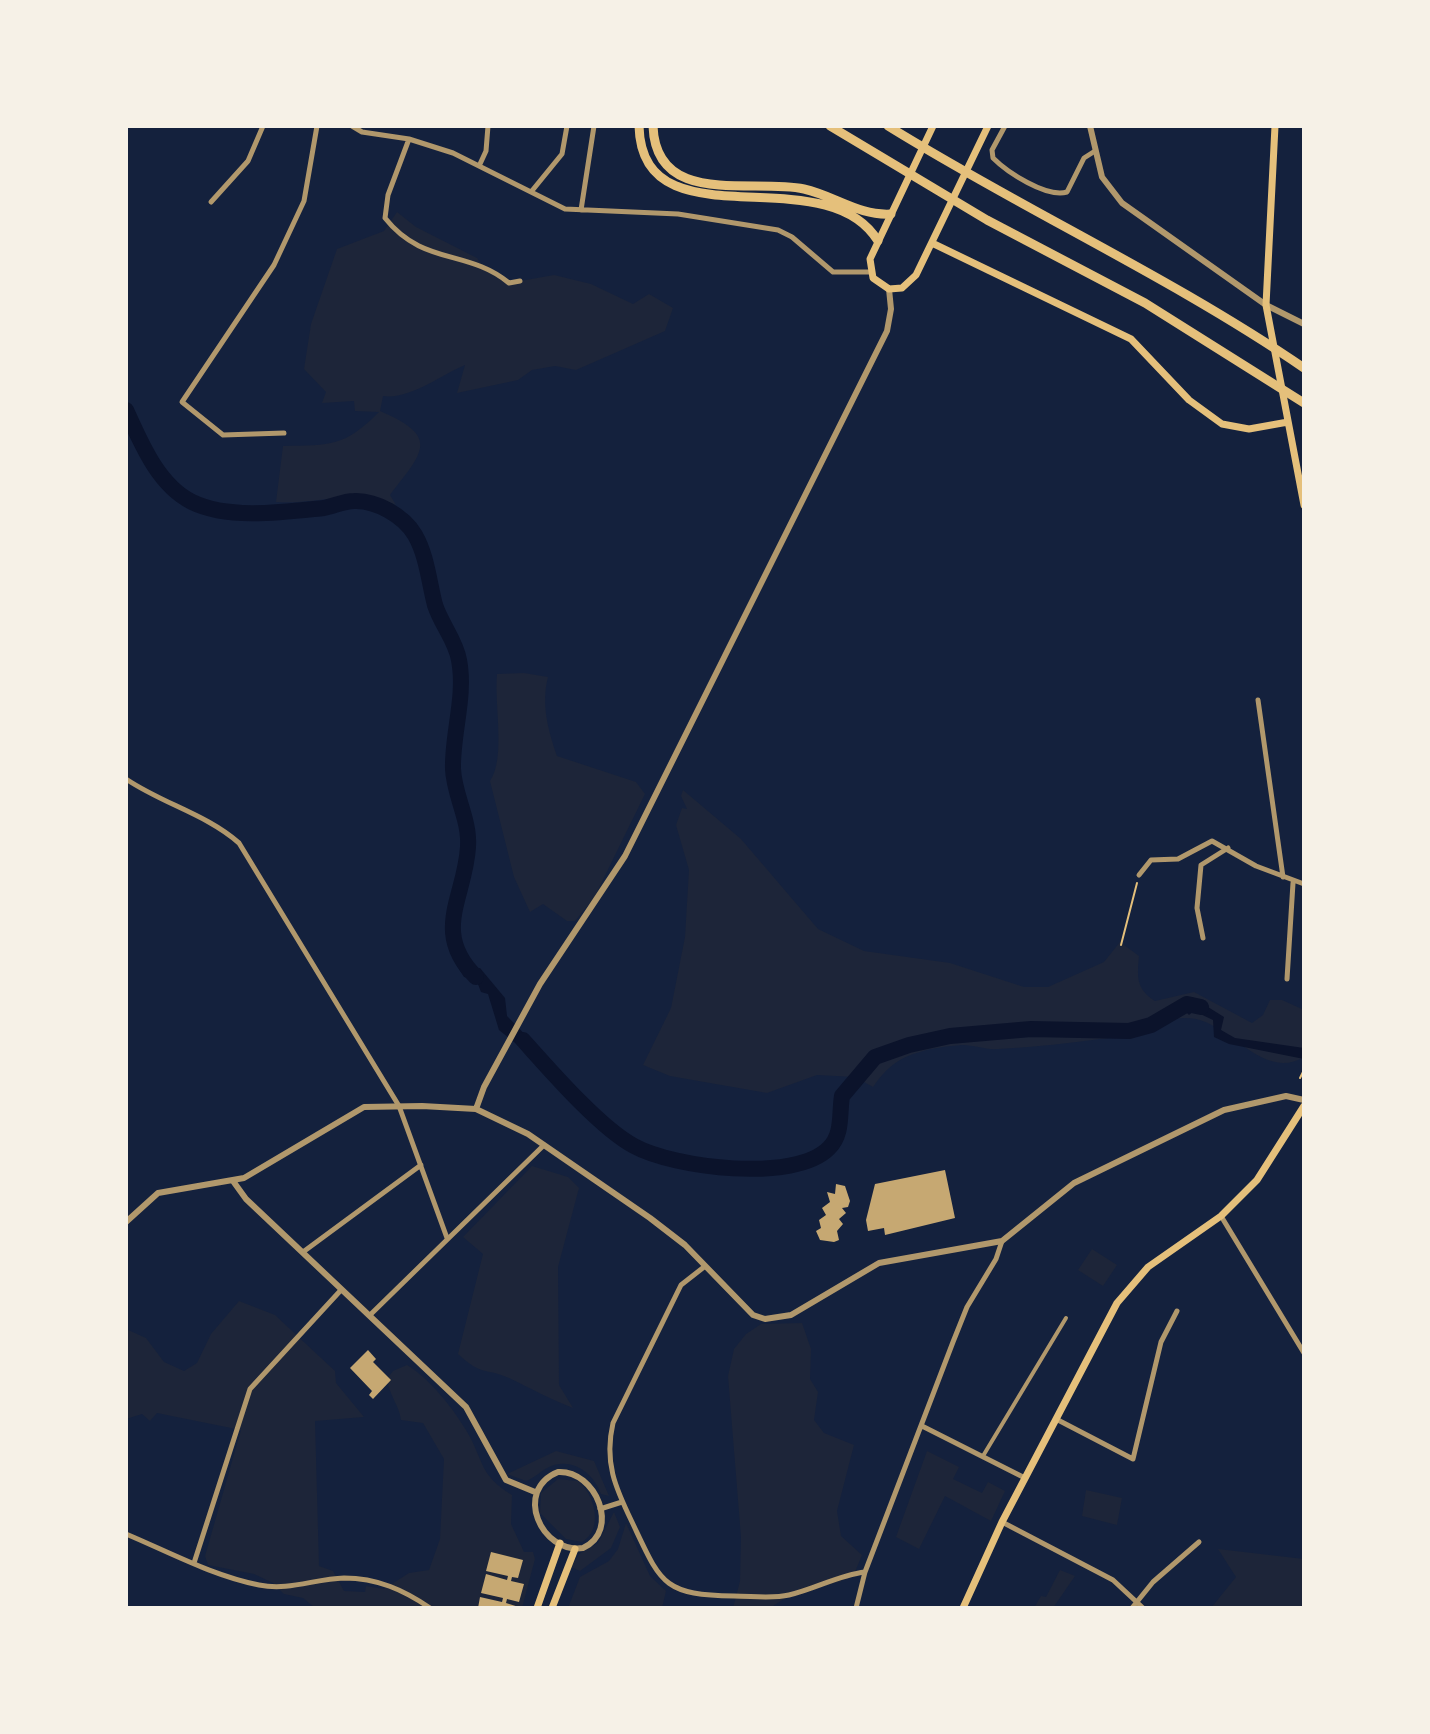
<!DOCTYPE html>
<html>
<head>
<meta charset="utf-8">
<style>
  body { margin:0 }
  #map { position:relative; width:1430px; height:1734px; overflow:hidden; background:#14213d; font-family:Inter,sans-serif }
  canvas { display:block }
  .frame { position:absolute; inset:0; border:128px solid #f6f1e7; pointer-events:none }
</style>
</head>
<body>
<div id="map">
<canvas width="1430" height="1734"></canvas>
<div class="frame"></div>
</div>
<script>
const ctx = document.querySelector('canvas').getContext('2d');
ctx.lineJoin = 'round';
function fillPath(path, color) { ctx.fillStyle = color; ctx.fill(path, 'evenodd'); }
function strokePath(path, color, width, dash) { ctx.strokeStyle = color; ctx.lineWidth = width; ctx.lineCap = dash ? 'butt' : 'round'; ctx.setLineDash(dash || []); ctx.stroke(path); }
fillPath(new Path2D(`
  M397,212l19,15 61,31 7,10 25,15 45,-8 37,9 42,20 16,-10 24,14 -8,23 -89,39 -21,-4 -23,4 -14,10 -61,13 8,-28c-24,10 -56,35 -82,31l-3,15c61,26 43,41 10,84l6,10c-39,-18 -78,0 -120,-3l7,-56c48,-1 61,1 96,-34l-24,-1 -1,-10 -32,2 4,-11 -22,-23 7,-45 26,-75 47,-18z
  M524,673l24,4c-7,27 0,53 9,79l79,26 9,12 -51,104 -19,23h-8l-24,-17 -13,8 -16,-35 -24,-96c16,-24 4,-75 7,-107z
  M683,790l58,49 77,90 46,22 86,12 74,24h24l56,-25 16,-20 19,14c-2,21 -3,33 16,45l39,-9 58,31 11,-8 7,-15h12l20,9 2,48c-39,24 -73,-31 -108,-38 -32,-6 -58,15 -88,19 -36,5 -74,9 -110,11 -12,1 -24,-4 -36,-4 -13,1 -30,3 -42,7 -23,6 -34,17 -47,35l-18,-10 -38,-2 -50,18 -97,-17 -27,-11 28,-57 14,-71 4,-67 -13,-45 6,-17 5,1 -6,-13z
  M532,1166l36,11 11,11 -21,79 1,118 14,23c-23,-9 -43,-20 -64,-30 -25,-11 -26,-1 -51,-24l25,-100 -20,-17z
  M1092,1249l25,16 -14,21 -25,-16z
  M239,1301l36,14 60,56 1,12 28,34 -49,4 4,145 14,5 11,20 21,1 1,-6 18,3 25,-16 20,-3 11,-31 4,-80 -21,-36 -22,-3c-2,-15 -12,-25 -14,-41l6,-8 14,-6c23,14 45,42 59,65 19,32 12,44 46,65l-1,29 13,28h9l2,7 -13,49h-207l-12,-10 -19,-4 -11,-11 -19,-9 -46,-9 -3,-9 36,-126 -84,-17 -7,8 -8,-7 -16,5v-90l20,9 18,24 20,9 13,-8 14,-29z
  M802,1323l9,26 -1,30 8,13 -4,28 10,13 30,12 -17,66 4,25 21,19 -7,17 -15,10 -44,9 -26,17h-37l7,-27 1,-44 -13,-161 6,-27 12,-15 15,-10z
  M556,1451l38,10 15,35 -8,-2c-8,-22 -30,-37 -52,-27 -9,4 -14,11 -23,14l-19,-7z
  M927,1451l32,16 -6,12 29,14 6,-11 17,9 -14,30 -46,-25 -26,53 -23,-12z
  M558,1479l20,2c17,14 26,48 4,61l-16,-3 -26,-26 1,-20z
  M1086,1490l36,8 -5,27 -35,-9z
  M614,1512l6,15 -9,21 -31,23 -9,-4 8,-13 19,-11z
  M626,1523l24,53 16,15 -4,17h-94l12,-31 29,-16 9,-12z
  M1218,1549l86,10v49h-93l25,-31z
  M1060,1570l15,6 -22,32h-19l7,-12 5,1z`), '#1d2539');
fillPath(new Path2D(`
  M462,960l9,8h9l25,30 2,18 34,35 -6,8 -36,-29 -11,-36 -7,-2 -5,-13 -12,-2 -7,-11z
  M1192,997l32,20 -3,13 14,8 69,10v11l-75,-15 -15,-7 -1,-17 -19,-9 -5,4 -11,-11z`), '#0b132b');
strokePath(new Path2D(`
  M126,410c15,33 32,75 66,92 37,18 93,10 132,6 10,-2 20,-7 30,-7 22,-1 50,15 61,34 12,21 14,47 20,70 6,19 21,36 24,55 7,36 -7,74 -6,109 1,26 17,51 15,78 -3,51 -37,85 8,130
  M523,1040c26,29 77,88 111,106 40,22 161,37 195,2 14,-14 10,-33 13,-52l33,-39 34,-12 41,-9 81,-7 98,2 22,-6 36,-21 14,3`), '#0b132b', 16);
fillPath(new Path2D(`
  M945,1170l10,48 -70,17 -1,-7 -16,3 -2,-11 9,-36z
  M836,1184l9,2 5,15 -2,6 -6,1 4,5 -7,6 4,5 -6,7 2,9 -5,2 -14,-2 -4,-9 5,-3 -2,-8 7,-5 -4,-7 8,-6 -3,-10 8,2z
  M368,1350l8,9 -3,3 18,18 -18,19 -4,-4 3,-4 -22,-23z
  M491,1552l32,8 -5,18 -6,-1 -1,4 13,3 -5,18 -12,-3 -1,4 16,5h-44l2,-11 22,5 1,-4 -22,-5 5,-19 21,6 1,-4 -22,-5z`), '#c6a872');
strokePath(new Path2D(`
  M1121,945l16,-62
  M1300,1078l4,-8`), '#e5c07b', 2);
strokePath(new Path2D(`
  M983,1456l83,-138`), '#b1986c', 4);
strokePath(new Path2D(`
  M352,126l10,6 47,7 44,14 112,56 113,5 100,16 14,7 41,35h37
  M1005,126l-13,24 1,8c14,14 53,40 74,34l17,-34 11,-7
  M409,139l-21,56 -3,23c38,48 83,31 124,65l11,-2
  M480,164l6,-13 2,-25
  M531,192l31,-38 5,-28
  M211,202l37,-41 15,-35
  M581,210l13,-84
  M284,433l-61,2 -41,-33 92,-137 30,-64 13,-75
  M1258,700l25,177
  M126,779c37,25 80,35 113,64l160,263 48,132
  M1139,875l12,-15 27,-1 34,-18 44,25 48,18
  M1203,938l-6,-30 4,-43 27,-17
  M1287,979l6,-96
  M1221,1216l83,137
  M303,1252l118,-87
  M704,1267l-23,18 -68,138c-9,39 2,64 19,99 29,61 30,73 102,74 18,0 38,3 55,-1 26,-6 50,-20 76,-23
  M370,1315l174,-170
  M1056,1419l77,40 28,-117 16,-31
  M922,1426l103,52
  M600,1509l22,-7
  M1002,1522l111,58 30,28
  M126,1534c43,18 87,42 133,51 30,6 55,-6 85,-7 33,0 60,12 86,30
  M194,1563l56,-174 91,-99
  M856,1608l9,-36 88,-230 14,-35 29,-48 6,-18
  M1132,1608l21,-26 46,-40`), '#b1986c', 5);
strokePath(new Path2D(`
  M1090,126l12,51 20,26 144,102 38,19
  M476,1109l8,-22 56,-103 85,-128 262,-525 4,-22 -2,-20
  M233,1181l13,18 220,208 40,73 29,12
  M126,1222l32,-29 86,-15 120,-71 58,-1 54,3 52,25 122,84 35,27 68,70 12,4 26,-4 88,-52 123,-22 72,-58 150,-73 62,-14 18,4
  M558,1472c38,-2 63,59 25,76 -42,6 -70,-58 -25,-76z`), '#b1986c', 6);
strokePath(new Path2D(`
  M933,126l-63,133 3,19 16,11 13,-1 14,-13 72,-149
  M1275,126l-9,179 38,200
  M932,243l199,96 58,61 33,24 27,5 39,-7
  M537,1608l23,-65
  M552,1608l23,-59
  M963,1608l39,-86 115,-219 31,-36 73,-51 36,-36 47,-74`), '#e5c07b', 7);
strokePath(new Path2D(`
  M639,126c3,122 186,28 239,115
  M653,126c3,82 99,52 151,63 31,7 55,27 87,25
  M830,126l157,94 158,83 159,100
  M888,126c137,85 283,151 416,242`), '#e5c07b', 9);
</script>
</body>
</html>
